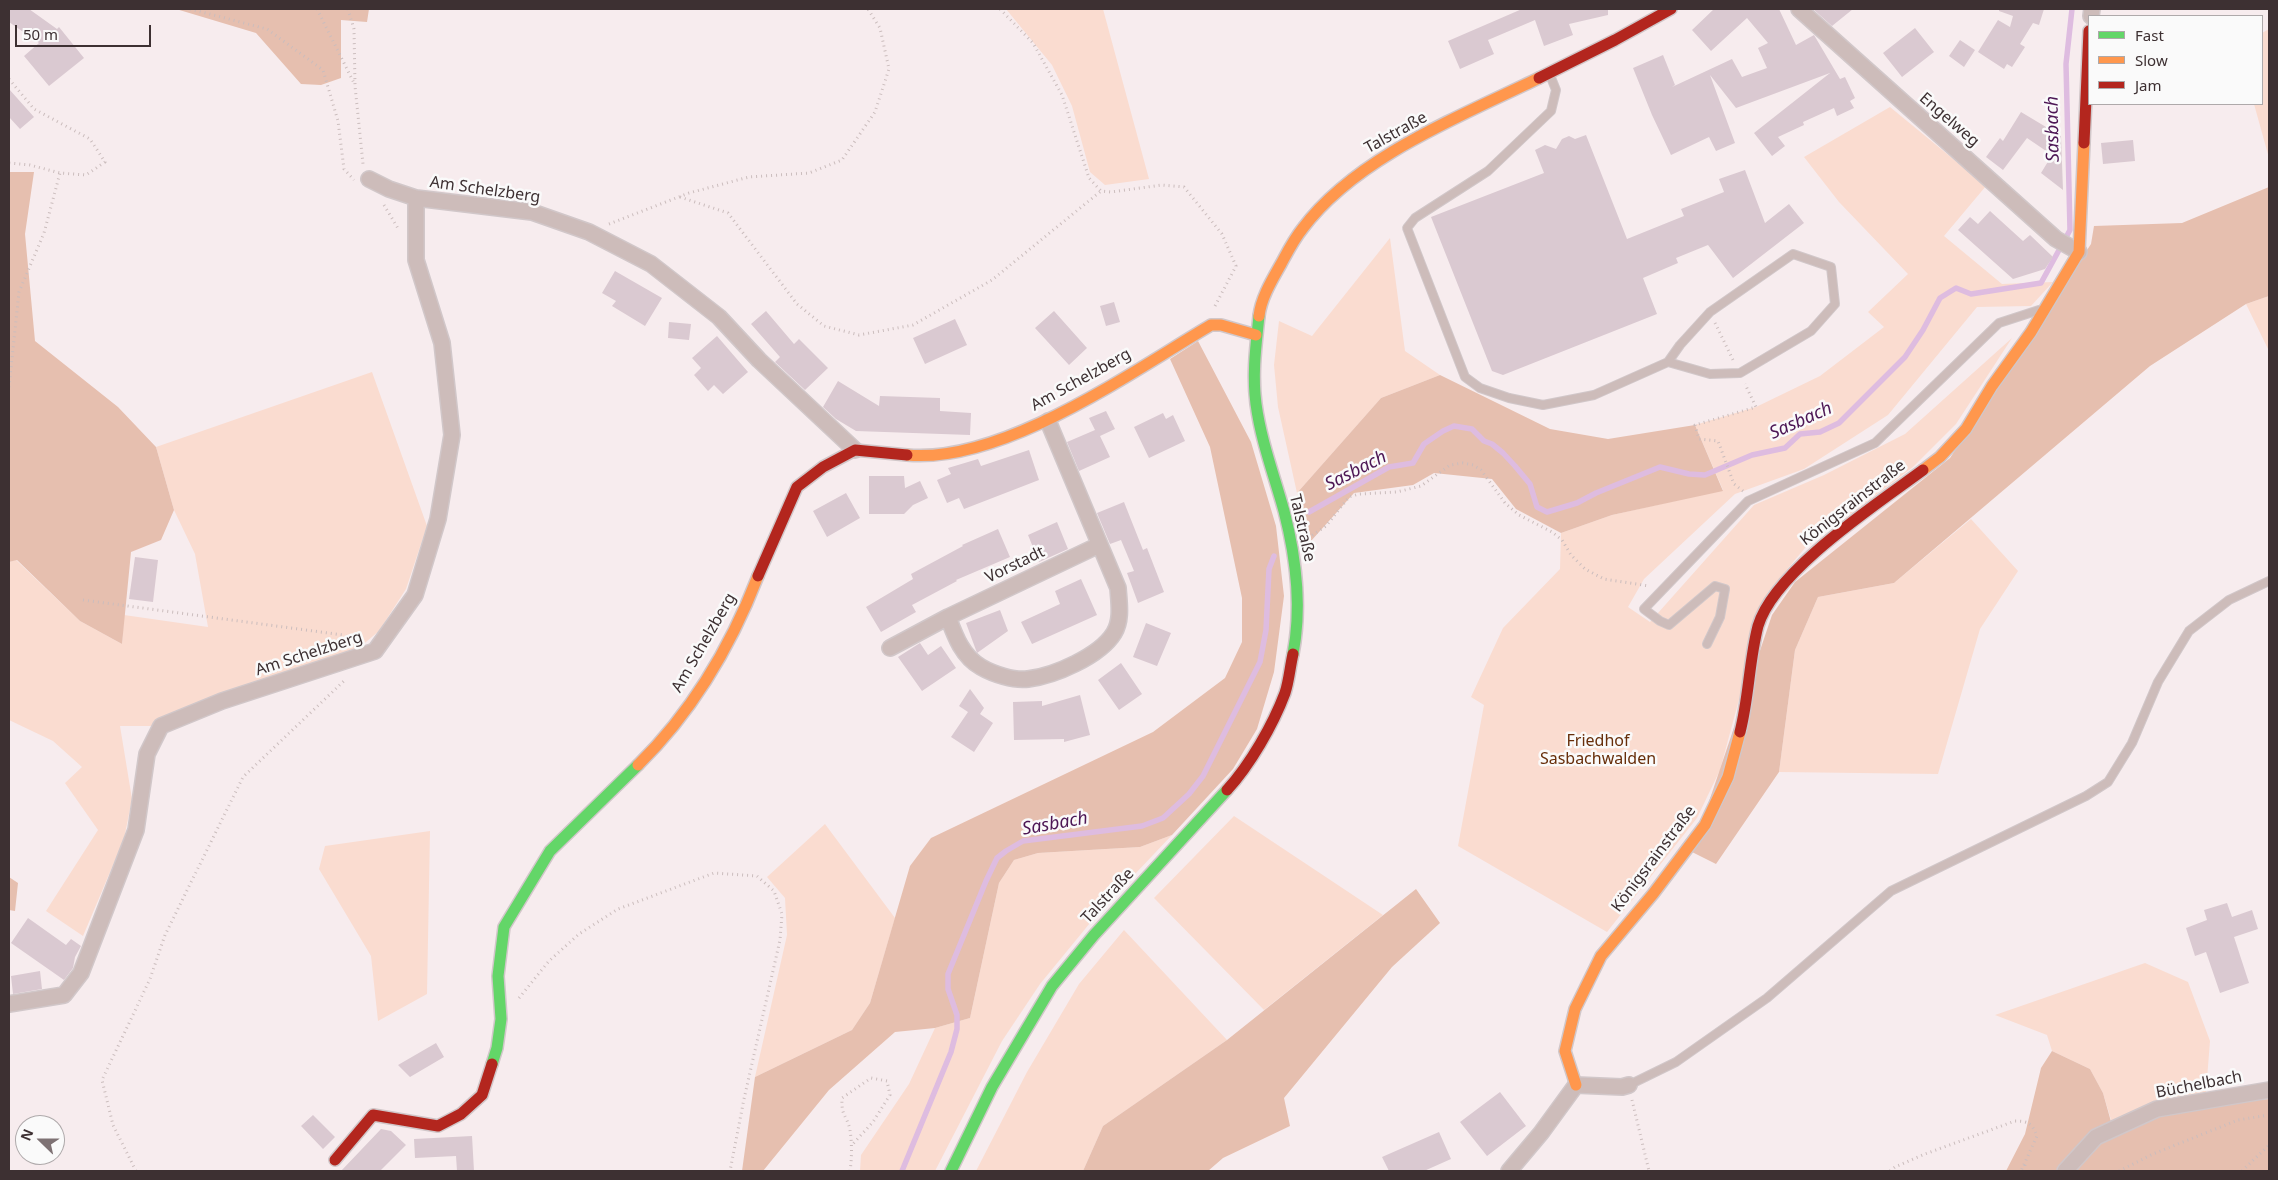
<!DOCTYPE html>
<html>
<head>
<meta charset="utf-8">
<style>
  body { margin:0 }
  #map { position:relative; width:2278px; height:1180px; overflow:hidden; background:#f7ecee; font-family:"Noto Sans",sans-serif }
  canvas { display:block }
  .frame { position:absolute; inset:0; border:10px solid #3d3032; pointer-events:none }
  .legend { position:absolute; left:2088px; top:15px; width:175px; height:90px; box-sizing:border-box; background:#fafafa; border:1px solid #aea9aa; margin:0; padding:6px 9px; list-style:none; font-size:15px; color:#3d3032 }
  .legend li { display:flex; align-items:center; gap:10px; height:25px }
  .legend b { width:25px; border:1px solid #aea9aa }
  .north { position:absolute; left:15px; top:1115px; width:50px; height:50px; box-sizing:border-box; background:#fafafa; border:1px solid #aea9aa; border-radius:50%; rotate:292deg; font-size:14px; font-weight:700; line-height:20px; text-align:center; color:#3d3032 }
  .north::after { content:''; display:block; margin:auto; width:18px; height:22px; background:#7e7274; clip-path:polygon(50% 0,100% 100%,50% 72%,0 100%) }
  .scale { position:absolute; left:15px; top:25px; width:136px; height:22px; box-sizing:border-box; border:2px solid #3d3032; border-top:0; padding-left:6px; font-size:15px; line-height:18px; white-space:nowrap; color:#3d3032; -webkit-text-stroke:4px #fafafa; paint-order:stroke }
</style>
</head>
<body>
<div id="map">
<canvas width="2278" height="1180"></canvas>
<div class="frame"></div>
<ul class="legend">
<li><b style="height:6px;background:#63d668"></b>Fast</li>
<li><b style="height:6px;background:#ff974d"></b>Slow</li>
<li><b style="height:6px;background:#b3261e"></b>Jam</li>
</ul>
<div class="north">N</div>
<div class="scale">50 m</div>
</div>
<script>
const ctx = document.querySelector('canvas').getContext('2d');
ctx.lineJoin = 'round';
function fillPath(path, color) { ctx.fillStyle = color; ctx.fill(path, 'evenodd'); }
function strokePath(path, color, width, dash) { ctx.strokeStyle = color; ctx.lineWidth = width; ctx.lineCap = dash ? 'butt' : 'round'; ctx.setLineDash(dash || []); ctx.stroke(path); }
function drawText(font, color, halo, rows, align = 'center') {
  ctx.font = font + ' "Noto Sans",sans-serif'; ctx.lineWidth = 5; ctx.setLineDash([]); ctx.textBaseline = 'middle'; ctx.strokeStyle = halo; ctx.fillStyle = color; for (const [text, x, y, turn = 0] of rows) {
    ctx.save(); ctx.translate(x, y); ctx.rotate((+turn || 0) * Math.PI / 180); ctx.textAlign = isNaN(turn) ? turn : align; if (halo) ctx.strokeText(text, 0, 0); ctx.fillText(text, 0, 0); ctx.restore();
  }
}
fillPath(new Path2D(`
  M1006,9h97l46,170 -44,6 -15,-13 -18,-66 -20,-41z
  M2269,29v129l-15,-54h8v-71z
  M1890,107l96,79 -42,50 58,48 51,-2 -22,24 -54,1 -89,108 -84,54 -69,25 -91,85 -16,28 22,15 104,-117 70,-30 81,-41 107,-96 -56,86 -43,43 -108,81 -37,44 -48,178 -23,48 -90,114 -149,-86 26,-141 -13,-8 32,-69 57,-59 1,-36 51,-18 111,-25 -28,-65 61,-18 64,-31 64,-49 -16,-15 40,-38 -69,-72 -35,-45z
  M1390,238l15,113 35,24 -59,23 -84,95 -19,-86 -4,-42 5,-44 33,15z
  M2269,296v55l-23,-47z
  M372,372l55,154 -21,63 -27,42 -25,21 -128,41 -75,33h-31l12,73 -8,40 -41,97 -37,-25 52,-81 -33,-47 17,-16 -29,-26 -44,-21v-158l7,-2 64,61 42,23 2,-29 84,12 -13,-73 -21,-44 -18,-63z
  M1971,519l47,52 -38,58 -42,145 -159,-2 16,-122 23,-53 76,-14z
  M1234,816l149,99 -119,95 -110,-112z
  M825,824l70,94 -25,85 -18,27 -97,47 32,-142 -2,-37 -18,-21z
  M430,831l-3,163 -49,27 -7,-65 -52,-87 6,-23z
  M1172,835l-73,77 -59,72 -38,57 -67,130h-75l1,-16 48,-71 26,-56 35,-10 29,-135 15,-23 24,-7 102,-6z
  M1124,930l103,110 -124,86 -20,45h-107l51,-99 52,-88z
  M2145,963l43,19 22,59 -4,51 -50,10 -44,21 -9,-30 -13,-24 -38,-18 -5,-16 -52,-20z`), '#fadcd0');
fillPath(new Path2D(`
  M176,9h193l-2,13 -26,-2v58l-20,7 -20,-1 -45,-51z
  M9,172h25l-9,62 10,107 83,66 38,40 18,63 -13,30 -30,12 -9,92 -42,-23 -63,-61 -8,2z
  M2269,187v109l-23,8 -96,62 -256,217 -76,14 -23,53 -16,122 -63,92 -24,-12 80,-237 23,-33 155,-124 141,-214 3,-18 88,-3z
  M1198,341l53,101 25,84 8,70 -10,76 -17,57 -24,40 -61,66 -32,12 -102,6 -24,7 -15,23 -29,135 -35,10 -40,4 -66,58 -66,81h-21l13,-94 97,-47 18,-27 40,-137 21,-28 222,-106 72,-54 17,-36v-44l-32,-151 -40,-88z
  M1440,375l110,54 58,10 87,-14 28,66 -111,24 -51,18 -45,-24 -24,-30 -58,-6 -21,12 -59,8 -43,48 -14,-48 84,-95z
  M9,877l9,6 -3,28 -6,-1z
  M1416,889l24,34 -48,44 -108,131 6,28 -67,32 -15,13h-125l20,-45 124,-86z
  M2052,1051l38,18 13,24 12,43 46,-20 85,-15 23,-2v72h-263l19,-37 16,-66z`), '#e6bfaf');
strokePath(new Path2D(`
  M1309,512l80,-45 24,-4 11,-19 19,-13 11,-5 18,3 12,12 8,3 11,9 12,13 15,18 7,23 10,5 30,-9 19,-10 64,-26 29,7 16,1 47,-20 33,-7 15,-14 20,-2 19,-9 66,-66 18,-27 17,-32 16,-10 15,6 70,-11 29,-53 -4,-166 6,-55
  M902,1171l49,-119 6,-23v-14l-9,-26v-15l38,-93 11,-23 9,-7 17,-10 119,-15 21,-8 26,-24 14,-18 57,-114 6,-32 3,-61 5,-13`), '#debce0', 5.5);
fillPath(new Path2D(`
  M9,9h20l28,20 2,-2 25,31 -35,28 -25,-30 15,-13 -30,-21z
  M1522,9h86v6l-39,9 4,11 -29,11 -9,-26 -47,20 6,14 -34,15 -12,-28z
  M1714,9h65l17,36 18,-10 26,44 5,-2 10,21 -5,3 4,7 -17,8 -3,-8 -31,14 1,3 -26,12 7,9 -13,10 -18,-23 76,-60 -94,35 -26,-33 25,68 -19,8 -7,-14 -38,18 -19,-40 -19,-47 30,-13 12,30 -3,2 60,-28 10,18 25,-9 -9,-20 10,-5 -21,-25 -36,33 -19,-21z
  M1813,9h40l-21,17z
  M1999,9h45l-5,16 -6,-2 -13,21 5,3 -13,20 -5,-3 -3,5 -26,-17 20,-32 12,7 3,-11 -14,-5z
  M1915,28l19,24 -32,25 -19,-24z
  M1960,40l15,10 -11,17 -15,-11z
  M9,89l25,28 -14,12 -11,-12z
  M2021,112l40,24 2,54 -22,-17 11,-18 -25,-17 -24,32 -17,-13 14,-19 3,3z
  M1586,135l41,104 57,-23 -3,-7 43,-17 -5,-13 26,-9 20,53 24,-19 15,19 -71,55 -25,-33 -32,13 2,5 -35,15 14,36 -154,61 -11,-4 -61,-154 113,-44 -9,-23 10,-5 11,4 6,-10 7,-3 6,3z
  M2133,140l2,21 -32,3 -2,-21z
  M1990,211l33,30 7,-6 23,22 -8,12 -32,10 -55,-49 12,-13 8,7z
  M615,271l47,27 -17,28 -33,-20 4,-5 -14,-8z
  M1114,302l6,20 -14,4 -6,-20z
  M766,311l28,33 5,-5 29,29 -23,22 -30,-28 5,-5 -29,-33z
  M1054,311l33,37 -18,17 -34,-37z
  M955,319l12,26 -42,19 -12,-26z
  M669,322l22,2 -2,16 -21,-2z
  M717,336l31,36 -25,22 -9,-9 -6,6 -14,-16 7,-7 -9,-10z
  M838,381l41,25 1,-10 60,2v13l31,2 -1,22 -114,-4 -20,-12 -13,-12z
  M1106,411l9,18 -15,7 10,21 -31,14 -12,-29 28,-12 -6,-12z
  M1163,413l3,6 7,-4 12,26 -36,17 -15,-31z
  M1029,450l10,30 -75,29 -5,-11 -12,5 -10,-23 14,-6 -3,-6 30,-9 3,7z
  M869,476h35l1,12 15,-7 8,17 -15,7 -9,9h-35z
  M846,493l14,25 -33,19 -14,-26z
  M1124,502l19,48 4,-2 17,44 -26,11 -11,-30 7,-2 -13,-31 -11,4 -13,-31z
  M1057,522l11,27 -29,13 -11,-27z
  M998,529l12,28 -54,23 1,1 -45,24 4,7 -35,20 -15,-25 47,-28 -2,-5 52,-28 -1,-1z
  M135,557l23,3 -5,42 -24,-3z
  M1081,579l16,36 -65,29 -11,-22 39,-18 -5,-13z
  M1000,610l8,21 -31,22 -11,-30z
  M1146,623l25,10 -14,33 -24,-9z
  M920,643l8,12 13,-9 15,22 -34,23 -24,-34z
  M1121,663l21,31 -23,16 -21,-30z
  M970,689l14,19 -4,6 13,9 -19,29 -23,-15 17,-25 -9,-6z
  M1080,695l10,40 -26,7v-3l-50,1 -1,-38 29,-1v5z
  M2227,903l5,14 20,-7 6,19 -24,8 15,46 -29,10 -14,-41 -11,4 -9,-28 21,-8 -3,-10z
  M28,918l38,27 5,-6 10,7 -6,11 -2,11 -9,12 -53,-37z
  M40,971l2,18 -29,5 -2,-18z
  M436,1043l8,14 -34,20 -12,-12z
  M1500,1092l26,34 -39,30 -27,-34z
  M313,1115l22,22 -12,12 -22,-23z
  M381,1129l10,2 15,14 -26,26h-39z
  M1439,1132l12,27 -27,12h-35l-7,-14z
  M472,1136l2,35h-17l-1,-15 -41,2 -1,-19z`), '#dac9d1');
const lane = new Path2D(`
  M1550,75l6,15 -5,21 -63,60 -73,47 -8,10 58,149 15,11 29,10 34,7 51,-10 74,-33 42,12 30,-1 71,-42 24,-27 -4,-37 -38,-13 -83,58 -30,33 -12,17
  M1707,644l13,-27 5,-28 -10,-3 -46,39 -9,-4 -16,-12 104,-108 127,-58 124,-120 40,-13
  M1629,1085l47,-23 91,-64 124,-107 195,-95 22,-14 24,-39 26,-61 31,-51 40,-31 40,-19`);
const street = new Path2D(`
  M1799,9l257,230 23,13
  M2091,16l1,-7
  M369,179l20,10 27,9 116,14 57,20 62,32 68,53 40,43 96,90
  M1048,421l70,167c1,15 4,32 -4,45 -14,23 -60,43 -86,46 -14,2 -35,-5 -47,-12 -19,-11 -26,-31 -33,-50l151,-72
  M890,648l58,-31
  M9,1004l55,-9 17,-22 55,-143 11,-76 14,-28 61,-25 153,-50 40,-56 23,-76 14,-84 -10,-92 -26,-83v-62
  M1509,1171l32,-38 35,-48 46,2 7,-2
  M2065,1171l31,-34 61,-28 112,-19`);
const fast = new Path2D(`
  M1259,316c-3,29 -7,58 -3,88 5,37 18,71 28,107 12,46 18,96 9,143
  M492,1064l5,-16 4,-29 -3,-43 6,-49 46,-76 88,-86
  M951,1171l41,-84 60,-101 42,-51 133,-145`);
const slow = new Path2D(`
  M1259,316c2,-18 13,-36 22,-52 7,-13 13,-25 22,-36 53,-71 158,-112 236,-150
  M907,455c95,9 223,-82 304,-130h10l35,10
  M1923,470l17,-13 26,-28 26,-43 39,-54 48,-80 5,-109
  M638,765c54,-53 93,-119 120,-189
  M1576,1085l-11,-34 10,-42 26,-53 52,-62 52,-69 23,-48 12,-45`);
const jam = new Path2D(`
  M1539,78l76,-38 56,-31
  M2084,143l5,-112
  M758,576l39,-89 26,-20 32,-17 52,5
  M1740,732c9,-35 9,-71 18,-106 16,-55 119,-122 165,-156
  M1227,790c23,-25 46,-65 58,-97 4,-12 5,-26 8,-39
  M335,1160l38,-45 65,11 23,-12 21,-19 10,-31`);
strokePath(lane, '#d1c7c9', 10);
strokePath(street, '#d1c7c9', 18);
strokePath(fast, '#d1c7c9', 14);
strokePath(slow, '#d1c7c9', 14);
strokePath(jam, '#d1c7c9', 14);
strokePath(new Path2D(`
  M190,9l77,20 56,41 15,51 6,48 10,11
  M317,9l37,74
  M348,9l6,20 1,57 8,78
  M1000,9l33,34 29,52 27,83 12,13 10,1 51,-7 22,2 38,47 14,32 -21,40
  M9,79l25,30 56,30 15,23 -19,13 -26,-2 -30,-8 -21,-2
  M680,197l48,16 69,91 27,22 35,9 54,-10 79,-45 109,-89
  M384,205l15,25
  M609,224l80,-31 60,-16 60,-4 33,-13 33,-48 14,-43 -9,-41 -12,-19
  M1715,323l18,37
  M9,387l10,-95 25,-59 16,-60
  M1743,491l-9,-7 -16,-43 -19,-2 -4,-14 61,-18 -11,-23
  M1308,538l18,-12 23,-29 10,-3 38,-2 24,-6 29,-21 13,-2 10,2 8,5 24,33 14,12 33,17 10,8 9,15 14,14 19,10 45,7
  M83,600l260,35 10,5
  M519,998l30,-37 30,-27 39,-25 96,-36 43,3 17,15 8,23 -2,26 -36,159 -14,72
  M1632,1100l17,71
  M136,1171l-23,-46 -11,-45 48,-101 15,-44 78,-158 103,-98
  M850,1171c2,-13 2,-28 0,-41 -3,-15 -9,-13 -8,-32l29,-20 16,3 3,14 -17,27 -22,24
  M1890,1171l5,-4 30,-13 90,-33c13,0 17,2 22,15l-16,35
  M2025,1171v-8
  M2119,1171l34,-17 85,-34 31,-5
  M2242,1171l27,-26`), '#cbbdbd', 3, [1, 4]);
strokePath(lane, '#cdbcba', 8);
strokePath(street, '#cdbcba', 15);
strokePath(fast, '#63d668', 11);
strokePath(slow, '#ff974d', 11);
strokePath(jam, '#b3261e', 11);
drawText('16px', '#3d3032', '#fafafa', [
  ["Engelweg",1949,120,41],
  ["Talstraße",1396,133,-29],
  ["Am Schelzberg",485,190,8],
  ["Am Schelzberg",1081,380,-29],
  ["Königsrainstraße",1853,503,-38],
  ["Talstraße",1302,528,77],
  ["Vorstadt",1015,565,-26],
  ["Am Schelzberg",704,643,-60],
  ["Am Schelzberg",309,654,-18],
  ["Königsrainstraße",1654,859,-53],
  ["Talstraße",1108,896,-47],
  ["Büchelbach",2199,1085,-11]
]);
drawText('16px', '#672e0a', '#fafafa', [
  ["Friedhof",1598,741],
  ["Sasbachwalden",1598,759]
]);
drawText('italic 18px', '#4d1755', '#fafafa', [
  ["Sasbach",2053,129,-91],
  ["Sasbach",1801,421,-24],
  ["Sasbach",1356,471,-27],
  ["Sasbach",1055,824,-10]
]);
</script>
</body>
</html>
